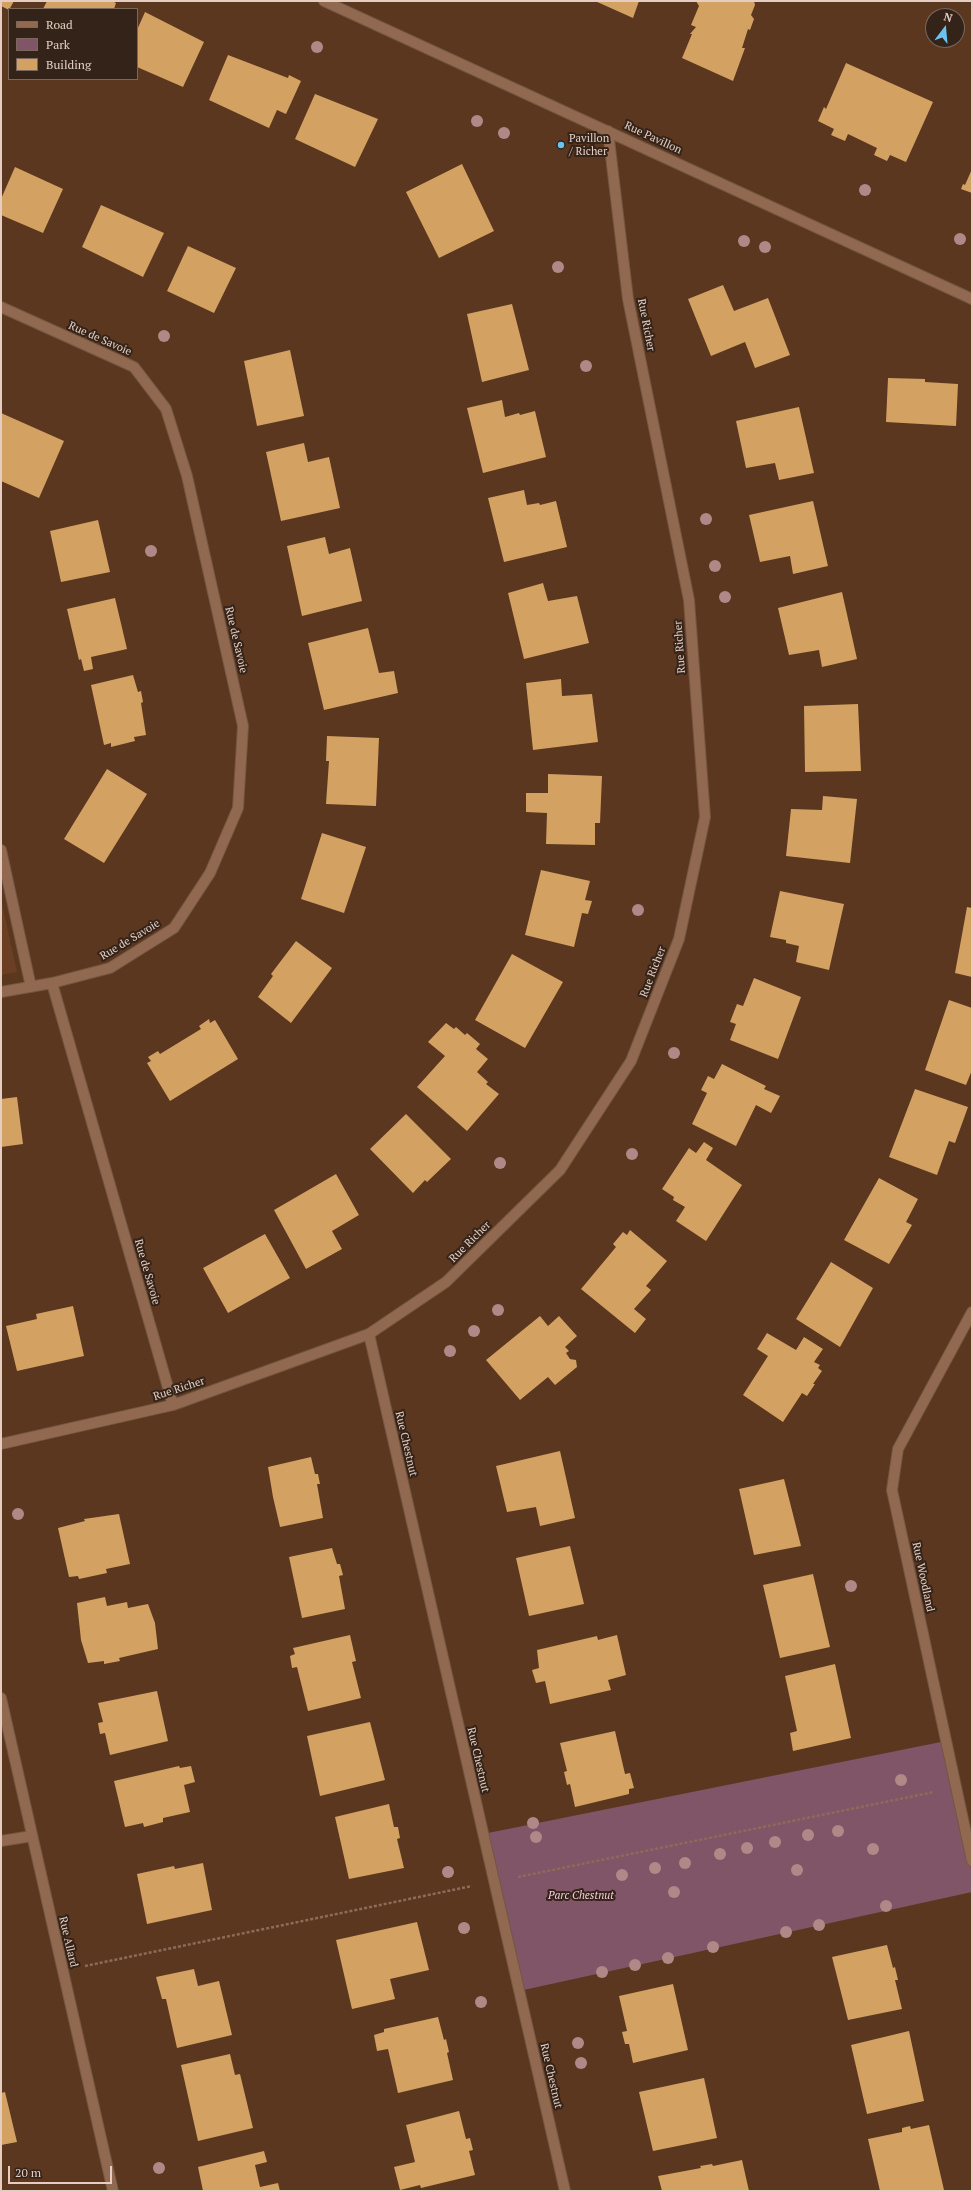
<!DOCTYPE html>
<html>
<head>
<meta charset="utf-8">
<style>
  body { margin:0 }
  #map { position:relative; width:973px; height:2192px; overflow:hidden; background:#5b3720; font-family:"PT Serif",serif }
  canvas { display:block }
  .frame { position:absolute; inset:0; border:2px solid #e5cec1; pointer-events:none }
  .legend { position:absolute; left:8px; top:8px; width:130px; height:72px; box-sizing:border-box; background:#342319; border:1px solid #7b675c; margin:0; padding:5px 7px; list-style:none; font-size:12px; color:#e5cec1 }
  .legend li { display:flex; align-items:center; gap:8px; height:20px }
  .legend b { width:20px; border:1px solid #7b675c }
  .north { position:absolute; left:925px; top:8px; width:40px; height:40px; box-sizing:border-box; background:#342319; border:1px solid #7b675c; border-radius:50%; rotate:16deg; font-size:11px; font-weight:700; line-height:16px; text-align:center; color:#e5cec1 }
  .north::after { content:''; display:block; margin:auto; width:14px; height:18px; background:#69c4f1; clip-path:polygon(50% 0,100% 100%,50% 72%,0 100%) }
  .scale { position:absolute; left:8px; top:2166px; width:104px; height:18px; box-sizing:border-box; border:2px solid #e5cec1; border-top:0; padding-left:5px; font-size:12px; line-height:14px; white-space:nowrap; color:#e5cec1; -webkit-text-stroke:3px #342319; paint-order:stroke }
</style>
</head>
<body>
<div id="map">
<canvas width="973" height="2192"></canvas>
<div class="frame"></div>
<ul class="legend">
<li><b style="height:5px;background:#916950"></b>Road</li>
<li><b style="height:11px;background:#805568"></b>Park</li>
<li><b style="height:11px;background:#d3a262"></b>Building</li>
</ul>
<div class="north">N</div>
<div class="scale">20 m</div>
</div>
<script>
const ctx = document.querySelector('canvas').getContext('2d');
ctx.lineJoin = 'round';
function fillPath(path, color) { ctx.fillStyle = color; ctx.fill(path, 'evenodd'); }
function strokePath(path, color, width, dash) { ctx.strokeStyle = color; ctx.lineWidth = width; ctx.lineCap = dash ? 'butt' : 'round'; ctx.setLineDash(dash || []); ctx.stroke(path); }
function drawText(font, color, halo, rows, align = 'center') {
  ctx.font = font + ' "PT Serif",serif'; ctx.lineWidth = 4; ctx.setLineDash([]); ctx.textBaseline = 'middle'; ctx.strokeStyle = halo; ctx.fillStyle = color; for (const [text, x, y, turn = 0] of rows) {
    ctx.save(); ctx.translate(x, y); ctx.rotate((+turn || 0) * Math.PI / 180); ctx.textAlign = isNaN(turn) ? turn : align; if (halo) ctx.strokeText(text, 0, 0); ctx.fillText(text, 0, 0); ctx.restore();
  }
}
fillPath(new Path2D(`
  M1,899l16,73 -16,3z`), '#6b3f23');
fillPath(new Path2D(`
  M946,1741l26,120v31l-453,99 -36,-157z`), '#805568');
fillPath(new Path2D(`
  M1,1h13l-5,9 -8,-4z
  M47,1h65l4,2 -2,6h-71z
  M595,1h44l-6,17z
  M696,1h58l1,4 -4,10 3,4 -4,11 -2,-1 -6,19h3l-12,33 -51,-23 10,-24h-2l6,-7 -5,-2 8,-19z
  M145,12l59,30 -21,45 -46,-20v-37z
  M228,55l60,23 1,-3 12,6 -15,33 -9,-4 -8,18 -60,-28z
  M846,63l87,39 -27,60 -16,-7 -3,6 -13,-6 3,-7 -29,-14 -3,7 -14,-6 3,-6 -16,-8 6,-14 2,2z
  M315,94l63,25 -23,48 -60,-28z
  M462,164l32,67 -55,27 -33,-66z
  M15,167l48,22 -20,44 -42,-18v-16z
  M972,169v24l-11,-4 2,-5 2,1z
  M101,205l63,28 -21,44 -61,-30z
  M188,246l48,22 -22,45 -47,-22z
  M723,285l11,26 34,-13 22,57 -35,13 -10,-26 -34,14 -23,-57z
  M512,304l17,66 -47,12 -15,-68z
  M290,350l14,66 -47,10 -13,-65z
  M888,378l37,1v3l33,2 -2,42 -70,-4z
  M502,400l3,17 14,-4 1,2 15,-4 11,46 -63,16 -16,-65z
  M799,407l15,66 -35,7 -4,-17 -29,5 -10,-47z
  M1,413l63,28 -25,57 -38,-17z
  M304,443l4,19 21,-5 11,51 -59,13 -15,-69z
  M524,490l3,15 12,-2 1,2 16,-4 11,46 -63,15 -16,-64z
  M813,501l15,65 -35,8 -3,-18 -30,6 -11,-47z
  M98,520l12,52 -49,10 -11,-51z
  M325,537l4,17 21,-6 12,53 -60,15 -15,-70z
  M543,583l5,18 29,-5 12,47 -65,16 -16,-66z
  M842,592l15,67 -35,8 -3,-17 -30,5 -11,-47z
  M115,598l12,51 -36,8 2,12 -9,2 -3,-12 -2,1 -12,-51z
  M368,628l11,45 15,-2 4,22 -74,17 -16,-67z
  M133,675l5,17 3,-1 2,11 -2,1 5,32 -12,2 1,4 -24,6v-4l-7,2 -13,-60z
  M561,679l1,17 30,-2 6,48 -65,8 -7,-67z
  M858,704l3,67 -56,1 -1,-66z
  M327,736l52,2 -3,68 -50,-2 3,-43h-3z
  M107,769l40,25 -43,69 -40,-24z
  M548,774l54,2 -2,47h-5v22l-49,-1 1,-31 -21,-1v-19h22z
  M823,796l34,3 -7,64 -64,-7 5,-47 31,1z
  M322,833l44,14 -22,66 -43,-14z
  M541,870l49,11 -5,19 7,1 -4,13 -6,-1 -8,34 -49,-12z
  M780,891l64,13 -15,66 -33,-8 3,-16 -13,-3v-3l-16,-3z
  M967,907l5,1v69l-17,-4z
  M296,941l36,27 -41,55 -33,-26 15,-21 -2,-2z
  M512,954l51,28 -38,66 -50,-28z
  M754,978l47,19 -23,62 -48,-19 6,-16 -6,-2 7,-18 6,2z
  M949,1000l23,8v62l-6,15 -41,-15z
  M209,1019l1,4 5,-3 23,39 -68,42 -23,-38 4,-2 -3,-4 10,-6 2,3 41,-25 -2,-3z
  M446,1023l8,6 2,-2 9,8 2,-2 13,11 -4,5 12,10 -11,13 11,10 -2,2 13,10 -32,37 -50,-44 28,-31 -17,-14z
  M722,1064l44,22 -2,3 16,7 -9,17 -15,-8 -20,41 -44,-22 15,-31 -6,-3 7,-14 6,3z
  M915,1089l53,18 -13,36 -6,-2 -12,34 -48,-18z
  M17,1097l6,47 -22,3v-48z
  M406,1114l45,45 -24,23 -2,-2 -12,13 -43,-44z
  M704,1142l9,6 -7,12 36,25 -36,56 -30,-20 9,-14 -12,-7 1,-3 -12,-8 27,-41 7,5z
  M336,1174l23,41 -27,16 10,18 -36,20 -32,-59z
  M879,1178l39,21 -12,23 6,3 -23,39 -45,-24z
  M630,1230l37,31 -21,25 5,4 -17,19 12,10 -11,14 -54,-44 35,-42 -3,-3 10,-12 4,3z
  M265,1234l25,44 -62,35 -25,-45z
  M831,1262l42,26 -33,59 -44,-28z
  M73,1306l11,50 -67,15 -11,-45 31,-7 -1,-5z
  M540,1316l8,10 11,-10 18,20 -12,11 4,4 -3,2 4,6 6,1 1,7 -22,18 -7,-8 -28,23 -34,-40z
  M767,1333l29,17 8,-13 19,12 -9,13 6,3 -2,3 4,3 -9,13h2l-8,12 -5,-3 -19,29 -40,-27 25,-39 -11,-7z
  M560,1451l15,67 -35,8 -4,-19 -29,5 -11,-46z
  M311,1457l4,17h3l2,10h-3l6,34 -43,9 -7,-30 -5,-30z
  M784,1479l17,67 -47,9 -15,-66z
  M119,1514l11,50 -24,5 1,4 -28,6 -1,-3 -9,1 -11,-49 27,-7 -1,-2z
  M570,1546l14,58 -55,12 -13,-58z
  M332,1548l5,16h3l3,11 -4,1 6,33 -43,9 -13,-61z
  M813,1574l17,73 -50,11 -17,-73z
  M105,1597l2,9 20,-4 1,6 20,-4 7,19 3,26 -39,9 1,3 -16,3v-3l-16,2 -7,-23 -4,-37z
  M350,1635l6,26 -4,1 9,36 -53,13 -11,-44 -5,1 -2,-12 5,-2 -2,-6z
  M617,1635l9,40 -18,5 3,10 -61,14 -5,-23 -9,2 -4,-13 7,-2 -2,-18 60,-14 1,4z
  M835,1664l16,74 -58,13 -3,-18 7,-2 -12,-55z
  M157,1691l11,50 -58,14 -5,-22 -5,1 -2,-11 5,-1 -5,-19z
  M370,1722l15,58 -65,16 -13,-60z
  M615,1731l10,43 5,-1 4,15 -5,1v5l-54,13 -5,-23 -3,1 -3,-13 3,-1 -7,-28z
  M179,1766l1,2 11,-2 4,16 -11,3 6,27 -27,6v4l-19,5 -1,-4 -18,4 -11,-46z
  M389,1804l5,23h4l2,11 -3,1 7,29 -55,11 -14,-62z
  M203,1863l9,47 -65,14 -10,-50 37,-8 1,3z
  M417,1922l12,48 -39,9 5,20 -43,10 -16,-69z
  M887,1945l6,23 2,-1 3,13h-3l7,29 -54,11 -16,-63z
  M194,1969l4,17 21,-5 13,54 -55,13 -11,-49h-4l-6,-22z
  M673,1984l15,66 -55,13 -4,-19h-4l-3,-12 5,-1 -8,-35z
  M438,2017l6,23 2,-1 3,13 -2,1 6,27 -55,13 -10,-44 -11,2 -3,-16 10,-3v-3z
  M909,2031l15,70 -57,13 -16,-69z
  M230,2054l5,21 5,-1 13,54 -55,13 -17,-76z
  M704,2078l13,60 -64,13 -14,-59z
  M5,2092l12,50 -16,3v-52z
  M459,2111l7,28 4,-1 3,12 -4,1 6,24 -54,13 -1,-3 -20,5 -6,-23 21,-5 -9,-37z
  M929,2125l15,65 -64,1 -12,-52 34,-7v-4l8,-2 1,3z
  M264,2151l3,11 -12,3 5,22 18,-4 2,8h-77l-5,-24z
  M742,2160l7,31h-87l-4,-15 43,-8 -1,-2 12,-2 1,2z`), '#d3a262');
const minor = new Path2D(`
  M324,1l648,298
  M1,307l133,60 32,42 21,67 56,250 -5,82 -28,65 -36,55 -64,40 -58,15 -51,9
  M1,850l30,137
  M52,983l121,422
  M972,1312l-74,137 -6,41 80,371
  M369,1334l196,857
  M1,1444l172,-39 196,-71 77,-52 114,-112 71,-109 48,-122 26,-122 -16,-217 -61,-301 -20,-168
  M1,1698l112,493
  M1,1841l31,-5`);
strokePath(minor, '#745641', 12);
strokePath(new Path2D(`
  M518,1877l416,-85
  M85,1966l387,-80`), '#8b6c58', 2.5, [3, 2]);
strokePath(minor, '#916950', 10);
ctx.fillStyle = '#b08887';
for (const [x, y] of [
  [317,47],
  [477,121],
  [504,133],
  [865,190],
  [960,239],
  [744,241],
  [765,247],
  [558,267],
  [164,336],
  [586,366],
  [706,519],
  [151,551],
  [715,566],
  [725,597],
  [638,910],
  [674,1053],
  [632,1154],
  [500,1163],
  [498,1310],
  [474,1331],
  [450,1351],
  [18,1514],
  [851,1586],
  [901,1780],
  [533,1823],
  [838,1831],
  [808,1835],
  [536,1837],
  [775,1842],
  [747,1848],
  [873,1849],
  [720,1854],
  [685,1863],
  [655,1868],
  [797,1870],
  [448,1872],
  [622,1875],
  [674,1892],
  [886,1906],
  [819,1925],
  [464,1928],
  [786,1932],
  [713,1947],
  [668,1958],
  [635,1965],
  [602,1972],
  [481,2002],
  [578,2043],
  [581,2063],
  [159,2168]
]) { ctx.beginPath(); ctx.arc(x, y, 6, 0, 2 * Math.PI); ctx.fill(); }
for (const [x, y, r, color] of [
  [561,145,4,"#69c4f1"]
]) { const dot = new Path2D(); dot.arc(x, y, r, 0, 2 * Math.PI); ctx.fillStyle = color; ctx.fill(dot); strokePath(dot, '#342319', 1.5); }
drawText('11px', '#e5cec1', '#342319', [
  ["Rue Pavillon",653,138,25],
  ["Rue Richer",646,325,79],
  ["Rue de Savoie",100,339,24],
  ["Rue de Savoie",236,640,77],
  ["Rue Richer",680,647,-94],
  ["Rue de Savoie",130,940,-31],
  ["Rue Richer",653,972,-69],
  ["Rue Richer",470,1242,-45],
  ["Rue de Savoie",147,1272,74],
  ["Rue Richer",179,1389,-18],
  ["Rue Chestnut",406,1444,77],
  ["Rue Woodland",923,1577,78],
  ["Rue Chestnut",478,1760,77],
  ["Rue Allard",68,1942,77],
  ["Rue Chestnut",551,2076,77]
]);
drawText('11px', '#e5cec1', '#342319', [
  ["Pavillon",569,139],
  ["/ Richer",569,152]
], 'left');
drawText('italic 11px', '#f5cbdc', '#342319', [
  ["Parc Chestnut",581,1896]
]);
</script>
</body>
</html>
